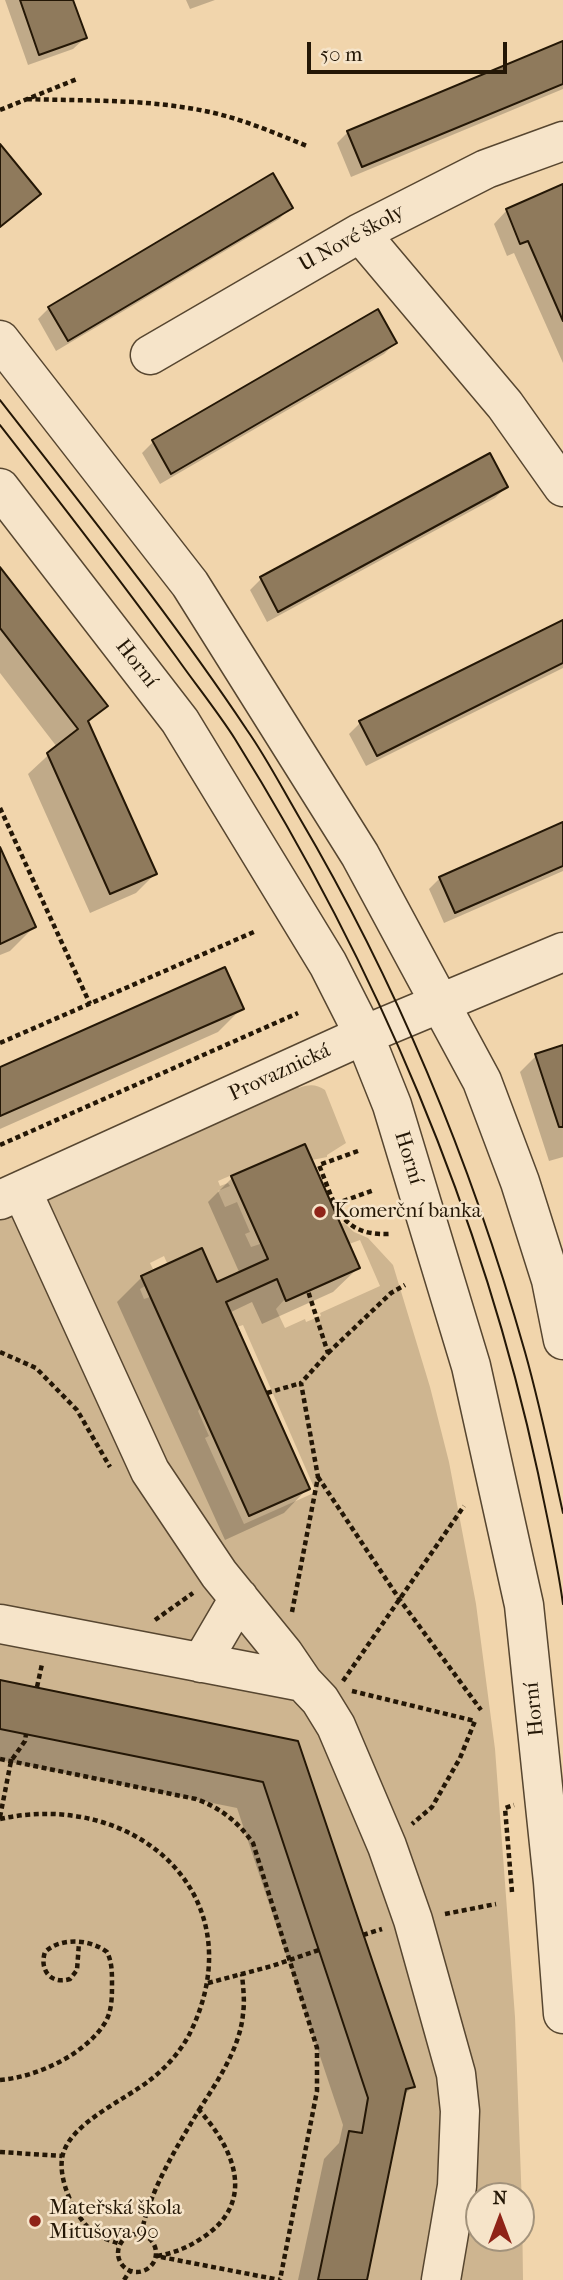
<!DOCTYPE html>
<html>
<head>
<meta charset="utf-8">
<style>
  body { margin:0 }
  #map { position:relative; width:563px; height:2280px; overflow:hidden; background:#f1d5ac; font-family:"IM FELL French Canon",serif }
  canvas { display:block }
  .north { position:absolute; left:465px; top:2182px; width:70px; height:70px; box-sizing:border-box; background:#f6e4c9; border:2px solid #a2927b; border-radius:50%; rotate:0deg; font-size:19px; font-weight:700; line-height:28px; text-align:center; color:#241706 }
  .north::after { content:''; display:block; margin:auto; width:24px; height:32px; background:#8f2418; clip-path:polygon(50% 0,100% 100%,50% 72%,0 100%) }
  .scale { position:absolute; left:307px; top:42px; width:200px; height:32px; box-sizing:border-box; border:4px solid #241706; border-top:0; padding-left:9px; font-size:21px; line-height:24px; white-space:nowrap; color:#241706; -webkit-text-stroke:5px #f6e4c9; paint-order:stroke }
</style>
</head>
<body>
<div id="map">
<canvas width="563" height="2280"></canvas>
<div class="north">N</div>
<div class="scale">50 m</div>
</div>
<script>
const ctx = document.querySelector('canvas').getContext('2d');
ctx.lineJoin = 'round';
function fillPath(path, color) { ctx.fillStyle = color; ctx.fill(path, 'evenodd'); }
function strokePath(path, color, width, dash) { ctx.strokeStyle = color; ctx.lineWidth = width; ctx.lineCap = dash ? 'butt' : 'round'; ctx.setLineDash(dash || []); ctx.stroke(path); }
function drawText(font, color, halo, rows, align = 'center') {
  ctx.font = font + ' "IM FELL French Canon",serif'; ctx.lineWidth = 5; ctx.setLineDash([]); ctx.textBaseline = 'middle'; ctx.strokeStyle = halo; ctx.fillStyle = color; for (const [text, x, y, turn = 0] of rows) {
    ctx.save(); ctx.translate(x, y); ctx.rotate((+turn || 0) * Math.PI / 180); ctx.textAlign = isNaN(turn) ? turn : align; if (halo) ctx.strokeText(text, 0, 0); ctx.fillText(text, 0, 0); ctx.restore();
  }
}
fillPath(new Path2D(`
  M295,1077l4,11c9,-4 18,-4 26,2l21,53 -19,12v2l-15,3 -9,-16 -85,37 2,5 8,-3 2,3 -12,5 7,16 12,-5 13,30 -5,2 6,13 9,-3 7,15 -51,23 -15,-34 -34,15 -3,-7 -14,7 3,6 -13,6 5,11 -5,3 4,10 6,-2 50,112 -2,2 11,25 -4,2 39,86 72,-32 -73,-167 -6,2 -11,-25 50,-24 9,21 -9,10 9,19 20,-9 1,3 15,-6 -1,-3 60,-27 -20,-46 -11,4 -10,-20 5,-1 10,9 14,6 25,27 37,122 19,75 27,142 19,145 20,268 7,189 1,74h-523v-1072zM479,2196h42v42h-42z`), '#ceb590');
fillPath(new Path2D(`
  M5,0h67l13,38 -12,11 -45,16z
  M186,0h29l-25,9z
  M563,43v46l-212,88 -14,-34 11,-11z
  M563,191v172l-49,-110 -7,3 -13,-32 13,-14z
  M290,208l-11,11 -223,132 -18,-32 11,-11z
  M377,311l18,32 -11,11 -224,130 -18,-31 11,-11z
  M489,456l17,31 -11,11 -228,124 -17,-32 11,-11z
  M0,570l105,136 -18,18 68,150 -19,19 -46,20 -62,-139 29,-27 -57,-74z
  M563,622v46l-197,98 -17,-32 11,-11z
  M563,824v47l-119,52 -15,-34 11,-11z
  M0,851l34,76 -24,24 -10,4z
  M242,1008l-24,24 -218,97v-60z
  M563,1047v110l-14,4 -29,-89 16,-16z
  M232,1178l126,90 -25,24 -71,32 -10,-22 -23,11 79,175 -24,25 -59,27 -108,-238 25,-25 74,7 24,-10 -32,-72z
  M0,1682l297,61 116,343 -10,10 -38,184h-67l26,-121 15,-16 4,-18 -106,-317 -237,-48z`), '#0003');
const building = new Path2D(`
  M20,0h53l14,38 -48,17z
  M563,41v43l-201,83 -15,-36z
  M0,144l41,50 -41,33z
  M273,173l20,35 -225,133 -20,-34z
  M563,184v137l-35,-80 -8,3 -14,-35z
  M378,309l19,34 -226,131 -19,-34z
  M490,453l18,34 -230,125 -18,-35z
  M0,567l108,139 -20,15 69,153 -47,20 -63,-141 31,-24 -78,-101z
  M563,620v43l-186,93 -18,-35z
  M563,822v44l-108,47 -16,-36z
  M0,847l36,80 -36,17z
  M225,967l19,42 -244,107v-49z
  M563,1045v82h-4l-24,-73z
  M305,1144l55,124 -74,33 -9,-22 -51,23 84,187 -61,27 -108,-240 61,-28 15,34 51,-23 -37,-83z
  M0,1680l298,61 117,346 -9,2 -39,191h-49l31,-149 13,2 6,-35 -105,-316 -263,-53z`);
fillPath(building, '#8f7a5c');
strokePath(building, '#241706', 2);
const minor = new Path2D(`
  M360,233l145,172 58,82
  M0,340l190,244 170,271 122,226 38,101 31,98 12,60
  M150,355l210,-122 126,-64 77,-28
  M0,488l180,233 148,243 36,71 28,70 79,261 53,239 29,277 10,132
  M22,1191l128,280 69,103 65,80 19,28 17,18 16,26 51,120 26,74 43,154 4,37 -3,75 -16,94
  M0,1200l364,-165 199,-83
  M0,1624l303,58
  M201,1663l38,-65`);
strokePath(minor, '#574630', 41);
strokePath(new Path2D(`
  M27,99c55,2 112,0 167,10 39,6 76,22 113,37
  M0,110l77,-31
  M0,808l90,196
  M0,1043l256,-112
  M0,1145l298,-132
  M358,1151l-39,14c16,39 20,71 70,69
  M335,1204l39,-14
  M0,1352l36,16 41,42 33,57
  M328,1353l63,-60 14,-8
  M267,1393l34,-10
  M318,1477l82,123 81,110
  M292,1612l26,-135 -17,-94 27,-30 -20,-62
  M155,1620l38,-27
  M343,1681l121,-175
  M37,1687l5,-23
  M352,1691l123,30 -15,37 -28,49 -20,17
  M0,1759l196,40c25,9 42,23 57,44l64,205v43l-37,189
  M0,1817l11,-56 14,-20 1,-7
  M0,1819c135,-30 256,76 191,212 -9,19 -25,37 -41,49 -25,20 -78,42 -87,74 -7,24 13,67 33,80 7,5 16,7 24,10
  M512,1892l-7,-84 9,-3
  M445,1914l51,-10
  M363,1935l19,-6
  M208,1983l64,-17 47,-16
  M0,2080c37,-3 87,-26 106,-59 6,-11 6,-25 6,-37 0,-12 0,-22 -5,-32 -17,-13 -46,-15 -62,0 -6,18 6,33 25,27l7,-9 2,-27
  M199,2110c18,-28 41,-62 44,-96 2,-14 0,-27 -1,-40
  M0,2152l62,4
  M118 2253a19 19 0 1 1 38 0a19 19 0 1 1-38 0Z
  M141,2234c10,-46 34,-84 58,-124 37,41 57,93 3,128 -15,10 -28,15 -45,18
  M161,2257l119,23
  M124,2280l6,-9`), '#241706', 4.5, [5, 3.5]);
strokePath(minor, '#f6e4c9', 38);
strokePath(new Path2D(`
  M0,400c84,108 171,216 247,330 19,27 35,58 52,87 99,168 173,348 226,535 15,53 26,107 38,161
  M0,425c60,77 120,154 177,233 19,27 40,53 58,81 141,226 247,474 303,734 9,44 19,87 25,131`), '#241706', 2);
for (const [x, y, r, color] of [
  [320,1212,7,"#8f2418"],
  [35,2221,7,"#8f2418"]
]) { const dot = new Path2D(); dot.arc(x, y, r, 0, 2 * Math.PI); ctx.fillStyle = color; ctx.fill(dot); strokePath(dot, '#f6e4c9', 2.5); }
drawText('21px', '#241706', '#f6e4c9', [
  ["U Nové školy",352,239,-29],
  ["Horní",136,664,52],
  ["Provaznická",280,1073,-25],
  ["Horní",408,1158,73],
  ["Horní",535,1709,-96]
]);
drawText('21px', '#241706', '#f6e4c9', [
  ["Komerční banka",334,1212],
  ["Mateřská škola",49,2209],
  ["Mitušova 90",49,2233]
], 'left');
</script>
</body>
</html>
